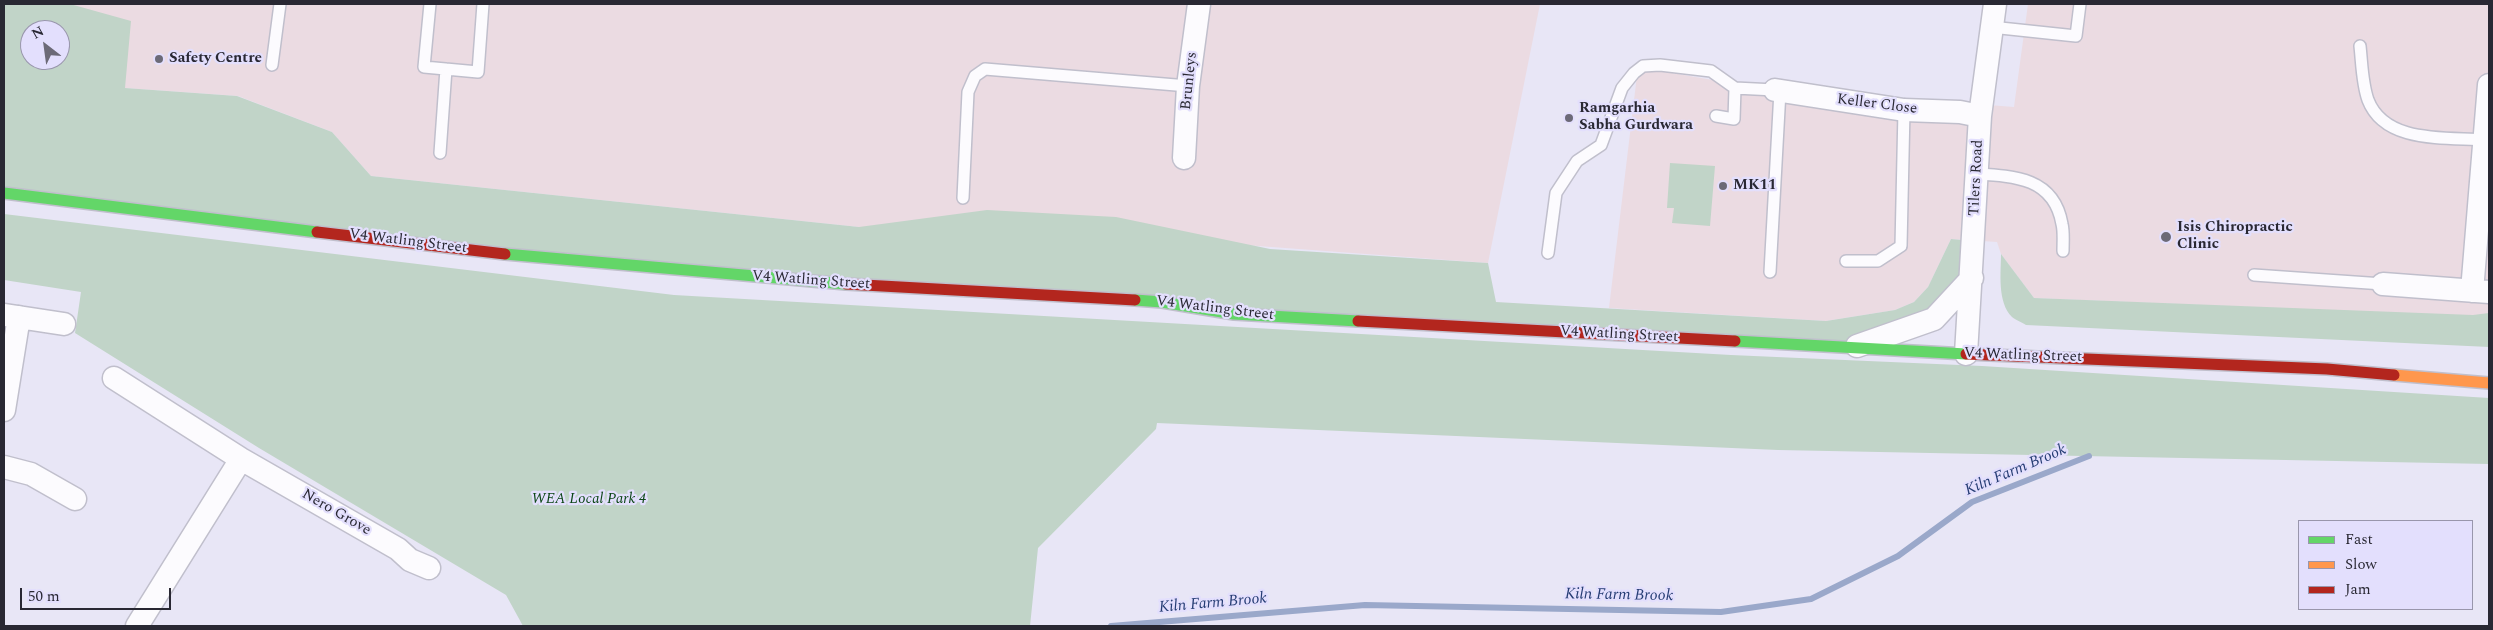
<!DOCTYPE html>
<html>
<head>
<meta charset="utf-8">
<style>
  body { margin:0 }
  #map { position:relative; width:2493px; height:630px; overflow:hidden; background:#e8e6f6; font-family:Spectral,serif }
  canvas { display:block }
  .frame { position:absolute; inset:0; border:5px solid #292833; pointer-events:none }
  .legend { position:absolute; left:2298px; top:520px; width:175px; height:90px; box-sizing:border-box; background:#e3dffd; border:1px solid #9996ac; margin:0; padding:6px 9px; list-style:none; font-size:15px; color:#292833 }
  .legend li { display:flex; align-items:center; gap:10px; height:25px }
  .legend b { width:25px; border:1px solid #9996ac }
  .north { position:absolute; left:20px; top:20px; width:50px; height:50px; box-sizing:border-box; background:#e3dffd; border:1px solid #9996ac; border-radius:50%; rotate:330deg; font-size:14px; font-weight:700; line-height:20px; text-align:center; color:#292833 }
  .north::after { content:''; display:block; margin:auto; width:18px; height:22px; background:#6c6a77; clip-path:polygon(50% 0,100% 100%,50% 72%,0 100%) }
  .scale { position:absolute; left:20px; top:588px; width:151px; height:22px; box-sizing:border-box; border:2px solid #292833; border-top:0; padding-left:6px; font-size:15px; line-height:18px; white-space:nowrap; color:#292833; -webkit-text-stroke:4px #e3dffd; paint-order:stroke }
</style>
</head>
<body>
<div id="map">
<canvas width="2493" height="630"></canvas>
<div class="frame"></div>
<ul class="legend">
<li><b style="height:6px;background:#63d668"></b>Fast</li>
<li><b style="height:6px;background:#ff974d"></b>Slow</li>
<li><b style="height:6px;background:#b3261e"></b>Jam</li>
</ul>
<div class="north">N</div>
<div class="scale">50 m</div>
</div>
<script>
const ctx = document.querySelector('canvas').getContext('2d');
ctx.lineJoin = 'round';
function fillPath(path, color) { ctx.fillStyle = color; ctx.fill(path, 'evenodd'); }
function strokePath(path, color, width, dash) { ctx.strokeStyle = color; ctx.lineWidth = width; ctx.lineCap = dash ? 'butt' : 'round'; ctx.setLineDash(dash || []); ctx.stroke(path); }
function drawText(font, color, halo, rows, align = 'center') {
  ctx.font = font + ' Spectral,serif'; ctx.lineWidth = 4.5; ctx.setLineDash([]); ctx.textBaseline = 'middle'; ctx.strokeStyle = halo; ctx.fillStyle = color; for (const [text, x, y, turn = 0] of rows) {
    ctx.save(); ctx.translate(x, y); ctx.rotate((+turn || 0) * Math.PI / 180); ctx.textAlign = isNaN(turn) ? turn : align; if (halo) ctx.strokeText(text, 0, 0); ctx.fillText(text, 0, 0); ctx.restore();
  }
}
fillPath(new Path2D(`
  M70,4h1470l-52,259 -284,-21 -345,-15 -488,-51 -39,-44 -94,-36 -113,-8z
  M2028,4h461v313l-455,-19 -33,-44 -4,-12 -46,-3 -23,48 -14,15 -19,8 -69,11 -217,-13 29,-241 109,19 267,21z`), '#ebdbe2');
fillPath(new Path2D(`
  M4,4h66l61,17 -6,67 112,8 95,36 39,44 488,51 128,-17 129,7 154,32 218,14 8,39 330,19 69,-11 19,-8 14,-15 23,-48 23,2 -2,37 -38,41 -80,28 -1049,-65 -801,-89zM30,30h30v30h-30z
  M1670,163l45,3 -5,60 -38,-3 2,-15h-7z
  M4,214l670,81 1057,60 251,11 507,32v66l-711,-14 -621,-27 -1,6 -118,119 -8,78h-507l-17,-31 -247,-147 -184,-115 6,-41 -77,-12z
  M2001,254l33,44 439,17 16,-2v34l-463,-22c-4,-3 -11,-5 -14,-8 -15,-15 -11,-45 -11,-63z`), '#c1d4c8');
strokePath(new Path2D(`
  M1111,626l254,-21 356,7 90,-13 87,-43 74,-54 117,-46`), '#9aa8ca', 6);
const lane = new Path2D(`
  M430,4l-6,63 54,5 5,-68
  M1991,27l85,9 4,-32
  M2360,46c2,18 2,37 8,54 17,44 78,37 117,40
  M272,65l8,-61
  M1716,116l18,3 1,-31 40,2
  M440,153l6,-84
  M1977,174c38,2 77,4 85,50 2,8 1,18 1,27
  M963,198l5,-106 7,-16 10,-7 203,17
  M1548,253l8,-60 21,-32 24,-16 21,-57 12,-15 9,-7 17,-1 51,6 24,17
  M1846,261h32l23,-15 3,-136
  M1770,272l10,-181
  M2254,275l129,9`);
const street = new Path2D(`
  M1775,90l129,20 56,2 20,4
  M1184,158l4,-72 11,-82
  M2383,284l106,8
  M2472,291l17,-206
  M5,315l59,9
  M1857,346l77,-27 38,-41
  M1966,354l14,-238 15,-112
  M114,378l127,81 157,90 12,11 19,8
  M4,410l15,-93
  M4,467l27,7 44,25
  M137,626l104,-167`);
const fast = new Path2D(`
  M4,193l313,39
  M505,254l341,30
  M1135,300l27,2 72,12 124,7
  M1735,341l231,13`);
const slow = new Path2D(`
  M2394,375l95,8`);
const jam = new Path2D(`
  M317,232l188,22
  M846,284l289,16
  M1358,321l377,20
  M1966,354l361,15 67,6`);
strokePath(lane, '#c0bfcc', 14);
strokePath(street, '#c0bfcc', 25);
strokePath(fast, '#c0bfcc', 14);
strokePath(slow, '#c0bfcc', 14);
strokePath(jam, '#c0bfcc', 14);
strokePath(lane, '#fcfbfe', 11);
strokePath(street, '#fcfbfe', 22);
strokePath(fast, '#63d668', 11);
strokePath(slow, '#ff974d', 11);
strokePath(jam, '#b3261e', 11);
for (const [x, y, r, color] of [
  [159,59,5,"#6c6a77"],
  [1569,118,5,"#6c6a77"],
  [1723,186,5,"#6c6a77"],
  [2166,237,6,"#6c6a77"]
]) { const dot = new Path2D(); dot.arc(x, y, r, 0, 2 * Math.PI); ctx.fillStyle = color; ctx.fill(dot); strokePath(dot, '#e3dffd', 2); }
drawText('bold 15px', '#292833', '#e3dffd', [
  ["Safety Centre",169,59],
  ["Ramgarhia",1579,109],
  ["Sabha Gurdwara",1579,126],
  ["MK11",1733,186],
  ["Isis Chiropractic",2177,228],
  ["Clinic",2177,245]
], 'left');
drawText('15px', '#292833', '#e3dffd', [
  ["Brunleys",1190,81,-84],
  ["Keller Close",1877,105,7],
  ["Tilers Road",1977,178,-87],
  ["V4 Watling Street",408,242,7],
  ["V4 Watling Street",811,281,4],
  ["V4 Watling Street",1215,309,7],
  ["V4 Watling Street",1619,335,3],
  ["V4 Watling Street",2023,356,2],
  ["Nero Grove",336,513,30]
]);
drawText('italic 15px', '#0b4615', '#e3dffd', [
  ["WEA Local Park 4",589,500]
]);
drawText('italic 16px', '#263d74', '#e3dffd', [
  ["Kiln Farm Brook",2016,471,-23],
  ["Kiln Farm Brook",1619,596,1],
  ["Kiln Farm Brook",1213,604,-5]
]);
</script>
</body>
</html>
